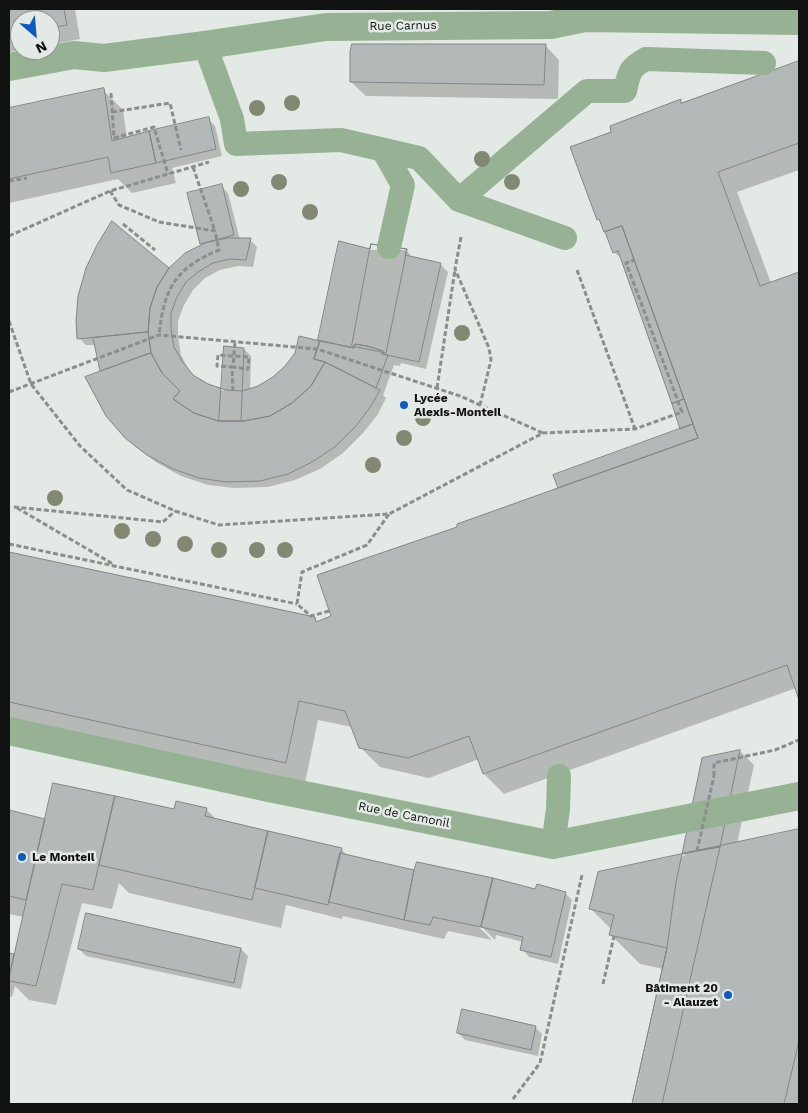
<!DOCTYPE html>
<html>
<head>
<meta charset="utf-8">
<style>
  body { margin:0 }
  #map { position:relative; width:808px; height:1113px; overflow:hidden; background:#e3e9e5; font-family:"Work Sans",sans-serif }
  canvas { display:block }
  .frame { position:absolute; inset:0; border:10px solid #111312; pointer-events:none }
  .north { position:absolute; left:10px; top:10px; width:50px; height:50px; box-sizing:border-box; background:#e3e9e5; border:1px solid #8f9391; border-radius:50%; rotate:153deg; font-size:14px; font-weight:700; line-height:20px; text-align:center; color:#111312 }
  .north::after { content:''; display:block; margin:auto; width:18px; height:22px; background:#0c5bc5; clip-path:polygon(50% 0,100% 100%,50% 72%,0 100%) }
</style>
</head>
<body>
<div id="map">
<canvas width="808" height="1113"></canvas>
<div class="frame"></div>
<div class="north">N</div>
</div>
<script>
const ctx = document.querySelector('canvas').getContext('2d');
ctx.lineJoin = 'round';
function fillPath(path, color) { ctx.fillStyle = color; ctx.fill(path, 'evenodd'); }
function strokePath(path, color, width, dash) { ctx.strokeStyle = color; ctx.lineWidth = width; ctx.lineCap = dash ? 'butt' : 'round'; ctx.setLineDash(dash || []); ctx.stroke(path); }
function drawText(font, color, halo, rows, align = 'center') {
  ctx.font = font + ' "Work Sans",sans-serif'; ctx.lineWidth = 5; ctx.setLineDash([]); ctx.textBaseline = 'middle'; ctx.strokeStyle = halo; ctx.fillStyle = color; for (const [text, x, y, turn = 0] of rows) {
    ctx.save(); ctx.translate(x, y); ctx.rotate((+turn || 0) * Math.PI / 180); ctx.textAlign = isNaN(turn) ? turn : align; if (halo) ctx.strokeText(text, 0, 0); ctx.fillText(text, 0, 0); ctx.restore();
  }
}
fillPath(new Path2D(`
  M9,9h66l5,30 -30,6v-25h-30v30h2l-12,2z
  M545,45l14,15 -1,39 -192,-3 -15,-14z
  M799,62v108l-62,22 34,91 28,-10v423l-3,-8 -292,106 -20,-20 -5,-15 -50,19 -49,-11 -20,-20 -8,-20 -34,-7 -13,63 -296,-66v-164l305,66 4,4 14,-6 127,-89 100,-39 123,-59 -60,-171 -8,-7 -7,-19 -9,-14 15,-87 67,-31 3,3z
  M103,90l20,20 4,28 81,-19 7,7 7,30 -50,12 4,15 -44,10 -14,-14 -109,24v-93z
  M221,186l7,7 12,47h10l7,7 -4,20 -15,-1 -18,4 -15,8 -12,12 -9,15 -6,16v16l3,18 8,15 6,7 28,14 21,-42 7,7 -1,34 23,-12 46,-36 21,-100 31,8h35l8,9 27,6 7,7 -22,97 -25,-6 -1,3 -6,-1 -11,30 3,3 -8,16 -15,19 -20,20 -23,16 -25,11 -27,7 -34,1 -26,-3 -27,-9 -25,-14 -23,-17 -7,-8 -25,-66 -6,-26h-9l-7,-7 124,-92 -2,-3z
  M740,751l14,14 -17,79 62,-13v273h-166l30,-135 -23,-5 -29,-29 1,-5 -21,-21 94,-54 18,-96z
  M54,784l121,27 31,-2 11,11 50,12 2,2 72,15 8,8 66,15 121,19 29,2 7,7 -14,64 -29,-7 -7,-8 1,-7 -27,-7 -1,5 -14,-14h-3l14,14 -44,-9 -4,8 -101,-23 -1,3 -56,-14 -5,23 -152,-35 -10,-10 -7,26 -30,-6 -26,102 -27,-5 -14,-14 -3,11 -3,-1v-42l6,3 9,-40 -15,-3v-102l37,9z
  M79,949h162l7,7 -7,33 -155,-33z
  M535,1027l7,7 -4,22 -73,-16 -7,-7z`), '#0003');
const building = new Path2D(`
  M9,9h55l3,16 -17,3v-8h-30v14l-11,2z
  M352,44h194l-2,41 -194,-3v-30z
  M799,61v82l-81,29 42,114 39,-14v428l-12,-35 -304,109 -14,-38 -61,22 -49,-10 -14,-37 -46,-10 -13,62 -277,-61v-150l306,65 1,5 15,-6 -14,-41 140,-48v-3l241,-86 -76,-212 -18,6 -5,-13 -2,1 -27,-73 41,-15 -1,-6 71,-27v4z
  M104,88l8,53 37,-10 7,32 -45,10 -3,-16 -99,22v-71z
  M209,117l7,32 -60,14 -7,-32z
  M222,184l12,51 -34,9 -13,-51z
  M112,221l57,47 -12,19 -7,21 -2,24 -71,7 -1,-18 2,-25 8,-28 11,-23z
  M622,226l62,173 -12,5 -54,-153 -5,2 -8,-21z
  M228,238h23l-5,22 -16,-1 -17,4 -15,9 -12,10 -9,15 -6,16v16l3,18 8,14 11,14 15,9 18,6 16,1 16,-5 15,-9 12,-11 10,-13 4,-17 21,5 -6,18 11,3 -14,24 -19,17 -22,13 -26,5h-26l-24,-8 -21,-14 7,-8 -18,-18 -11,-20 -3,-21 2,-24 7,-21 12,-19 16,-15 20,-10z
  M339,241l31,8 1,-5 36,5 -2,6 36,8 -22,99 -37,-8 1,-3 -16,-5 -12,-2 -1,4 -36,-8z
  M371,244l36,5 -21,104 -34,-7z
  M148,332l3,21 -51,18 -7,-33z
  M320,341l34,7 1,-4 12,2 16,5 -1,3 6,1 -12,33 -51,-26 -11,-3z
  M224,346l20,2 -3,73h-22z
  M151,353l11,20 18,18 -7,8 21,14 24,8h26l26,-5 22,-13 19,-17 14,-24 55,28 -9,16 -15,20 -20,20 -24,16 -24,12 -28,7 -34,1 -27,-4 -26,-9 -26,-14 -22,-17 -19,-22 -21,-39z
  M684,399l9,25 -13,5 -8,-25z
  M693,424l5,14 -140,50 -5,-13z
  M740,750l-20,97 -38,7 20,-96z
  M53,783l62,13 -22,94 -31,-6 -26,102 -27,-5v-3z
  M115,796l59,13 2,-8 31,7 -2,8 63,15 -16,69 -153,-35z
  M9,810l36,9 -19,81 -17,-4z
  M799,829v212l-15,63h-152l35,-156 -58,-13 5,-20 -25,-6 9,-37z
  M268,831l74,17 -14,57 -73,-17z
  M720,847l-58,257h-30l35,-156 9,-66 6,-28z
  M340,853l74,17 -10,50 -75,-18z
  M417,862l76,16 -12,49 -48,-10 -3,8 -26,-5 10,-50z
  M493,878l42,11 2,-5 29,8 -15,65 -31,-7 3,-13 -42,-10z
  M86,913l155,35 -7,35 -156,-34z
  M9,953l5,1 -5,24z
  M462,1009l74,17 -5,24 -74,-17z`);
fillPath(building, '#b3b9b8');
strokePath(building, '#818786', 1);
strokePath(new Path2D(`
  M111,93l3,45 40,-11 14,47
  M112,112l58,-9 11,47
  M193,167l22,64
  M9,181l18,-3
  M110,191l9,14 40,17 56,9 4,19c-44,18 -55,39 -60,85
  M123,224l32,26
  M9,236l101,-45 99,-29
  M461,237l-6,32 34,79 2,12 -11,45
  M577,270l58,159
  M9,321l22,63 49,62 47,44 48,21 44,14 170,-11 154,-81 92,-4 47,-17 -56,-149 8,-3
  M437,388l18,-118
  M233,391l-1,-24 -15,-1 1,-11 31,2 -1,12 -15,-2 2,-25
  M9,392l150,-57 158,14 143,47 83,37
  M14,507l149,15 12,-11
  M17,508l96,56
  M9,544l288,60
  M329,611l-18,5 -14,-12 5,-32 65,-27 22,-31
  M714,776v-13l61,-13 24,-10
  M603,984l11,-48
  M513,1099l27,-36 42,-188`), '#8a8e8c', 3, [5, 2.5]);
strokePath(new Path2D(`
  M205,45l27,74 4,25 105,-4 78,18 40,42 106,38
  M383,150l20,35 -14,62
  M459,200l128,-109h38c4,-18 4,-23 21,-32l118,4
  M553,845l5,-36 1,-33`), '#96b193', 24);
strokePath(new Path2D(`
  M9,67l65,-12 30,3 101,-13 121,-18 225,-2 34,-7 214,3
  M9,731l260,57 284,57 246,-49`), '#96b193', 28);
strokePath(new Path2D(`
  M697,851l17,-75`), '#8a8e8c', 3, [5, 2.5]);
ctx.fillStyle = '#818973';
for (const [x, y] of [
  [292,103],
  [257,108],
  [482,159],
  [279,182],
  [512,182],
  [241,189],
  [310,212],
  [462,333],
  [423,418],
  [404,438],
  [373,465],
  [55,498],
  [122,531],
  [153,539],
  [185,544],
  [219,550],
  [257,550],
  [285,550]
]) { ctx.beginPath(); ctx.arc(x, y, 8, 0, 2 * Math.PI); ctx.fill(); }
for (const [x, y, r, color] of [
  [404,405,5,"#0c5bc5"],
  [22,857,5,"#0c5bc5"],
  [728,995,5,"#0c5bc5"]
]) { const dot = new Path2D(); dot.arc(x, y, r, 0, 2 * Math.PI); ctx.fillStyle = color; ctx.fill(dot); strokePath(dot, '#e3e9e5', 2); }
drawText('12px', '#111312', '#e3e9e5', [
  ["Rue Carnus",403,26,-1],
  ["Rue de Camonil",404,815,11]
]);
drawText('bold 12px', '#111312', '#e3e9e5', [
  ["Lycée",414,398],
  ["Alexis-Monteil",414,412],
  ["Le Monteil",32,857],
  ["Bâtiment 20",718,988,"right"],
  ["- Alauzet",718,1002,"right"]
], 'left');
</script>
</body>
</html>
